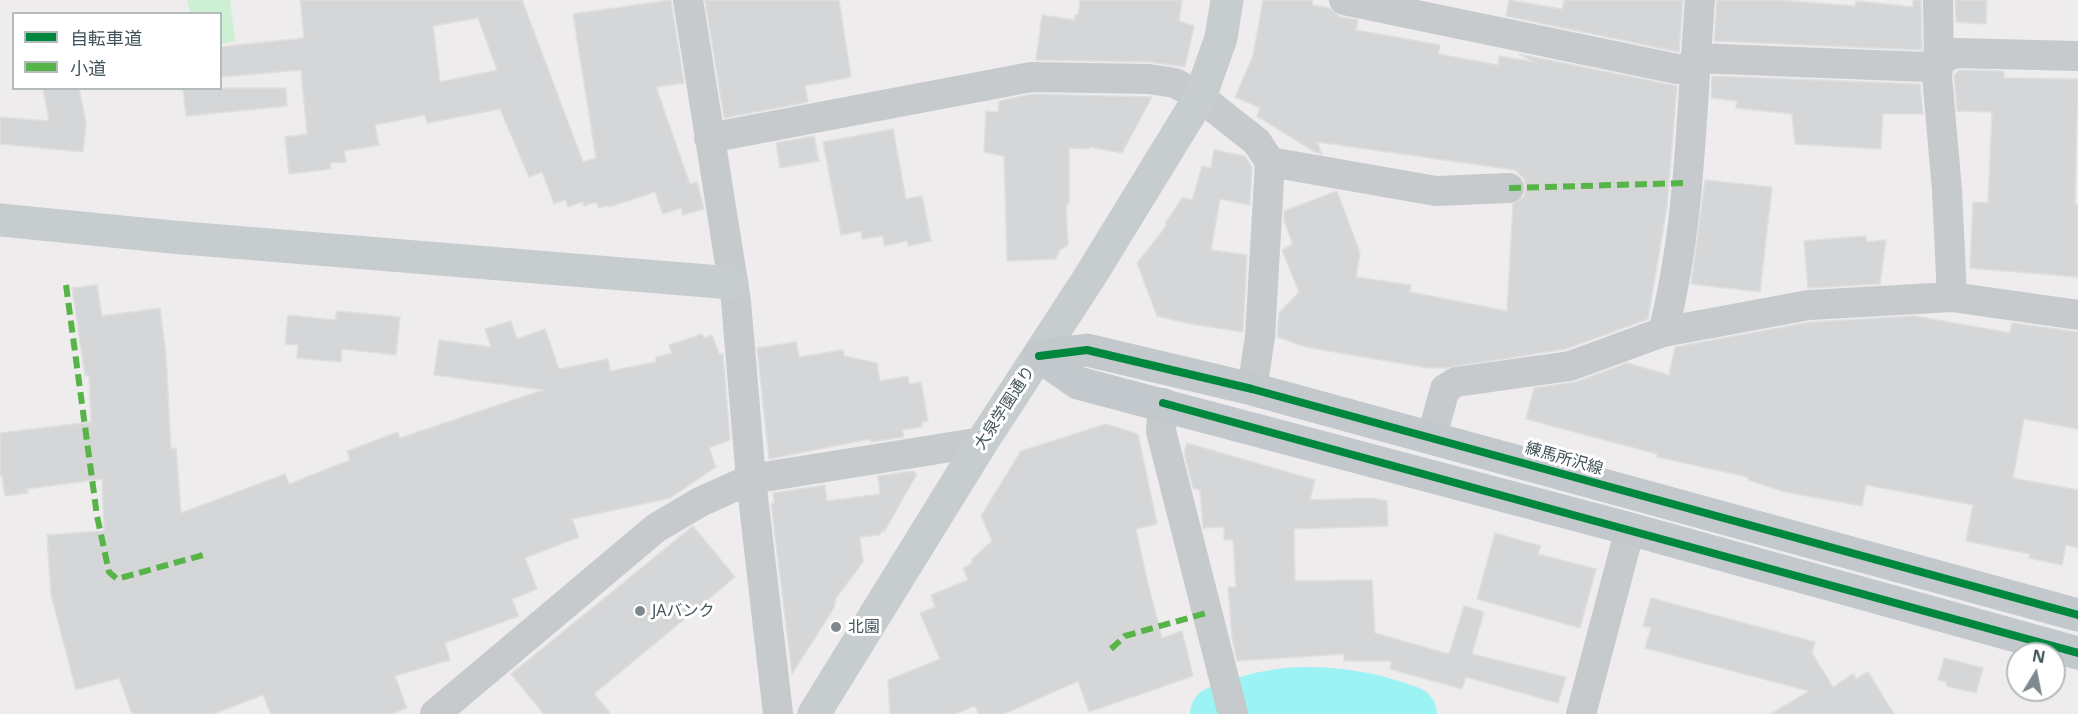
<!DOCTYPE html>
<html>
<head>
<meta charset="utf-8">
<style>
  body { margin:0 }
  #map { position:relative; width:2078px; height:714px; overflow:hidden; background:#eeeced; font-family:"Noto Sans","Noto Sans JP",sans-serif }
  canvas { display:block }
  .legend { position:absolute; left:12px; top:12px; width:210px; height:78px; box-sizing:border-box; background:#fff; border:2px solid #b3bbbd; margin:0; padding:8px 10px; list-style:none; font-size:18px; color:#42545b }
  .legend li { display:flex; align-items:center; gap:12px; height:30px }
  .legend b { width:30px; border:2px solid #b3bbbd }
  .north { position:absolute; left:2006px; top:642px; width:60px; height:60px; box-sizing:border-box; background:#fff; border:2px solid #b3bbbd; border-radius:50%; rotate:10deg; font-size:16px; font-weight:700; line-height:24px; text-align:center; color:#42545b }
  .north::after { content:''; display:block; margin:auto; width:21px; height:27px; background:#7e898e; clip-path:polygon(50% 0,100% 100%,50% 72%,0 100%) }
</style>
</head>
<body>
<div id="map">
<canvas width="2078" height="714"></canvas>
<ul class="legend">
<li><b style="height:8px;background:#00873e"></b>自転車道</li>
<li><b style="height:8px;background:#57b448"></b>小道</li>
</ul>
<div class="north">N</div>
</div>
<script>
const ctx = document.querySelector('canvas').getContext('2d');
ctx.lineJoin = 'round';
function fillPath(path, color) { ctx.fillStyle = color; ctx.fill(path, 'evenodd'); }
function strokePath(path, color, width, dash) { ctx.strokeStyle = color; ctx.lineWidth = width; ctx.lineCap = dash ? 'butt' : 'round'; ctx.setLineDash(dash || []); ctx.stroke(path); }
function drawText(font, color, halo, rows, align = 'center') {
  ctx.font = font + ' "Noto Sans","Noto Sans JP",sans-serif'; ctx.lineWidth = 6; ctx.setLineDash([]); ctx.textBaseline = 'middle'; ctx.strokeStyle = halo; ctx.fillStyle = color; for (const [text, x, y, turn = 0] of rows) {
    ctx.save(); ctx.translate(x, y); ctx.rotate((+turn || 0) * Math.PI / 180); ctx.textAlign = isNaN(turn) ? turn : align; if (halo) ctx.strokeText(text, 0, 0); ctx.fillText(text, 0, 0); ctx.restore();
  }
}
fillPath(new Path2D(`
  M187,0h43l5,41 -14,3 -1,-30 -30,-1z`), '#cdf0d4');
strokePath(new Path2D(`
  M1218,714c16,-5 32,-12 49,-15 46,-9 99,-2 142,15`), '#9df2f3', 56);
const building = new Path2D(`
  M300,0h222l61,162 13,-4 -23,-144 98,-14 13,83 -28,4 34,97 7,-2 7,27 -21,6 -2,-7 -18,6 -8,-22 -46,15 -1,-2 -9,3 -3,-6 -12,4 -1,-4 -15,5 -3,-7 -11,4 -12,-32 -13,5 -29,-68 -73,14 -2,-8 -50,10 4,20 -35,6 2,11 -16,1 1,6 -42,5 -4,-37 22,-3 -6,-64 -81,7v-30l84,-9zM478,18l19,52 -57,12 -7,-56z
  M705,0h134l12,77 -46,9 3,16 -84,16z
  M1080,0h102l-3,21 15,5 -9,41 -36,-5 -113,-2 6,-45 33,5v-5h3z
  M1263,0h50l-1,5 17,3 11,9 18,3 -2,10 84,15 -2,9 60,11 1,-9 35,6 -15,-8 158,32 -10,121 -19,112 -82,30 -120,19h-18l-122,-21 -29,-10 2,-24 20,-21 -17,-42 11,-6 -9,-23v-10l53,-20 23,62 -4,24 55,8 -1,7 97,19 6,-107 11,-8 2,-8 -2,-9 -9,-9 -198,-28 5,12 -7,-2 -58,-36 3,-8 -25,-11 18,-41z
  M1509,0l53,9 2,-9h119l-4,52 -173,-36z
  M1717,0h62l76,6 1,-5 57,6v-7h8l1,50 -208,-9z
  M1955,0h32l-1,24 -30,-2z
  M1959,70l45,1v7l74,1 -3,125h3v73l-108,-9 3,-66 15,1 4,-91 -35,-1 -3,-35z
  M1712,76l208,8 3,30h-40l-2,35 -86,-5 -3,-30 -56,-6 1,-7 -26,-3z
  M43,88h36l7,34 -3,30 -83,-8v-27l49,4z
  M183,88h103l1,18 -101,10z
  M1032,94l120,3 -30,56 -32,-6 -1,2 -20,-1v56h-3l2,41 -8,5 -4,9 -49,2 -3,-105 -20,-4 2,-41 12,1 1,-11z
  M893,129l13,70 16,-3 9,45 -23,5 -1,-5 -23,5 -1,-10 -21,3 -1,-8 -20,4 -18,-93z
  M814,136l5,25 -39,7 -4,-25z
  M1214,150l31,6 7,11 -2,38 -30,-6 -9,51 36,5 -4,77 -52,-8 -34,-8 -20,-53 30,-38 -2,-1 17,-26 10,2 10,-34 9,2z
  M1705,180l67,7 -12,105 -69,-8z
  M1866,236l1,6 19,-2 -6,44 -72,4 -4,-47z
  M97,285l5,31 58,-8 6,47 5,94 5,-1 5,65 104,-39 4,10 61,-24 -3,-9 51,-19 2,6 143,-48 -109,-15 5,-35 52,7 -6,-18 26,-8 6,18 28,-10 14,40 49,-10 2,12 46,-9v-5l16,-4 -3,-8 33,-11 2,4 8,-3 7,19h4l7,86 -21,8 7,19 -46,31 -98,21 7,18 -54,21 12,31 -25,10 7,17 -74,27 5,17 -55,16 12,32 -15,6h-121l-8,-19 -50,19h-81l-13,-36 -43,12 -25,-95 -4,-60 57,-4 -2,-52 -75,10 1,4 -23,3 -3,-20h-2v-43l91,-11 -2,-46h-4l-13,-88z
  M337,311l63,6 -4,38 -54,-6 -1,13 -44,-4 1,-13 -13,-1 3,-29 47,5z
  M1915,316l95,17 2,-10 66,9v97l-54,-10 -11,59 65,12v58l-12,-3 -4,20 -33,-7 1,-4 -64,-13 7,-36 -107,-20 -4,21 -77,-14 -37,-12v-3l-91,-20v-3l-131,-35 8,-31 42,-6 51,-19 42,12 6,-28 136,-25z
  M796,342l3,15 44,-7 1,6 33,7 3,18 28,-5 1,8 12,-2 7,39 -6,1v5l-20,3 2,7 -33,5 -1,-3 -101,20 -12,-111z
  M1106,424l32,10 19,90 -21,5 11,51 15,58 20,-7 11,45 -104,36 -11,-31 -74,33h-25l-4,-8 -20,8h-65l-2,-34 52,-21 -20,-46 15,-6 -4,-12 37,-15 -5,-12 8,-4 1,-5 20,-18 -11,-25 40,-65z
  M1187,443l128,37 -5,20 63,-2 14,3 1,25 -94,3 1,52 77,-1 3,53 74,21 15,-48 20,6 -12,42 94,23 -8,26 -92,-26 -4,12 -72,-20 2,-8h-48v-7l-107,7 -5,-23 -4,-51h8l-3,-47h-9v-13l-21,1 -3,-38 -7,-2 -9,-35z
  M913,471l4,3 -33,58v-3l-5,6 -19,2 3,25 -27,36 -2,10 -42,66 -21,-170 3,-1 -1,-10 52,-8 2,16 53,-7 -2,-18z
  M693,526l42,51 -141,117 17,20h-67l-33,-40z
  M1495,533l46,13 -3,8 58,15 -16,59 -103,-29z
  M1651,598l164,44 -3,11 21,34 20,-13 3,5 12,-7 26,42h-123l38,-23 -164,-43 6,-20 -8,-2z
  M1944,658l39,10 -7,25 -30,-7 1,-4 -9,-2z`);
fillPath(building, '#d5d6d7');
strokePath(building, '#dfdfe0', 1.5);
strokePath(new Path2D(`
  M688,0l48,301 15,178 27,235
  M1344,0l333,69 17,1
  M1938,0l1,60 -2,16 10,114 5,107
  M1695,58l231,9 29,-14 121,3
  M709,138l322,-61 118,2 26,4 25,14 57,45 13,20 166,29 73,-3
  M1663,332c28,-107 28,-222 37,-332
  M1252,389l8,-52 10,-175
  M1163,403l-2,28 72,283
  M1432,436l13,-47 11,-7 114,-16 93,-34 146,-27 143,-8 126,18
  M435,714l221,-186 44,-26 51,-23 231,-37
  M1581,714l49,-185`), '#c6cacc', 30);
strokePath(new Path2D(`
  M0,220l172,17 560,46
  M814,714l168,-272 107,-164 111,-181 21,-59 6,-38`), '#c7ccce', 33);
strokePath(new Path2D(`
  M1039,356l39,27 552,146 448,124
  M1039,356l48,-6 165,39 826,226`), '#c2c8cb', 33);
strokePath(new Path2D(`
  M1509,188l177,-5
  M66,285l31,231 12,56 8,7 86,-24
  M1111,649l14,-13 81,-23`), '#57b448', 6, [12, 6]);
strokePath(new Path2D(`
  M1039,356l48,-6 165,39 826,226
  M1163,403l915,250`), '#00873e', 8);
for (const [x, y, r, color] of [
  [640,611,6,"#7e898e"],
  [836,627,6,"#7e898e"]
]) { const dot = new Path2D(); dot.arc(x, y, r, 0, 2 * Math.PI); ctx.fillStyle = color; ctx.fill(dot); strokePath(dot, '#fff', 2); }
drawText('16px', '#42545b', '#fff', [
  ["大泉学園通り",1005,408,-57],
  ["練馬所沢線",1564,459,16]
]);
drawText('16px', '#42545b', '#fff', [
  ["JAバンク",652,611],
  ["北園",848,627]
], 'left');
</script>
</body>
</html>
